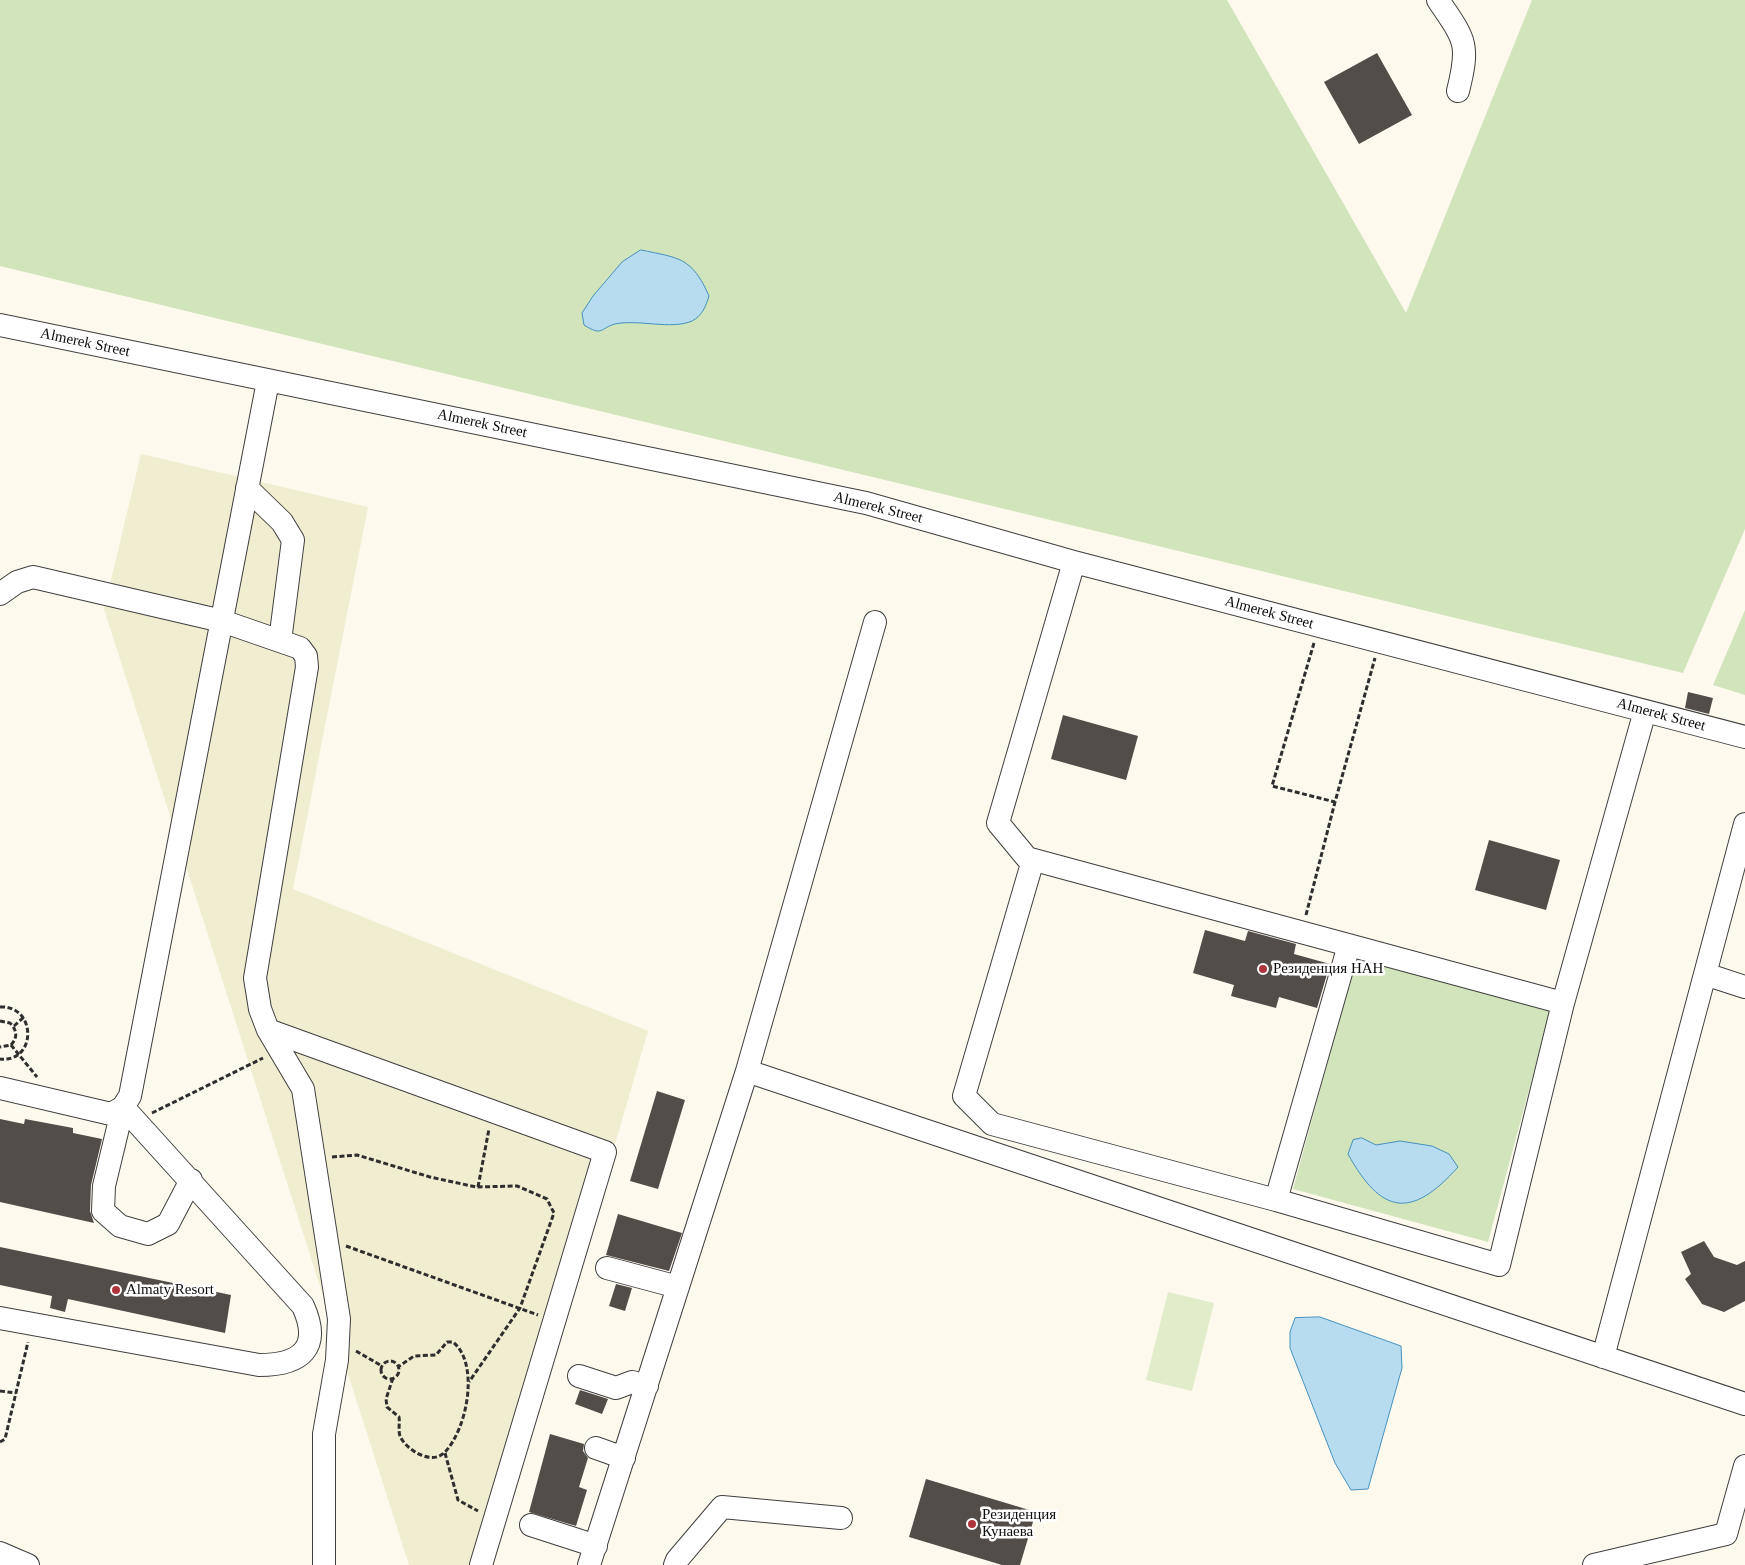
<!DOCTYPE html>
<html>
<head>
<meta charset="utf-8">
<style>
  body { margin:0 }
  canvas { display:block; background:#fdf9ed }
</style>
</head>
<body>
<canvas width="1745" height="1565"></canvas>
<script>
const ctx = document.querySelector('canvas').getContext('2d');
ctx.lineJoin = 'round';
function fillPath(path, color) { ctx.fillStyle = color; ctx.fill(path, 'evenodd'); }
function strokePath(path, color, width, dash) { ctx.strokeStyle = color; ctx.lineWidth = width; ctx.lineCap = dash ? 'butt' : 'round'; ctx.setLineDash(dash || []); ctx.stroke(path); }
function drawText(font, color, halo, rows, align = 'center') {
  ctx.font = font + ' "Times New Roman",serif'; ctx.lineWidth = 5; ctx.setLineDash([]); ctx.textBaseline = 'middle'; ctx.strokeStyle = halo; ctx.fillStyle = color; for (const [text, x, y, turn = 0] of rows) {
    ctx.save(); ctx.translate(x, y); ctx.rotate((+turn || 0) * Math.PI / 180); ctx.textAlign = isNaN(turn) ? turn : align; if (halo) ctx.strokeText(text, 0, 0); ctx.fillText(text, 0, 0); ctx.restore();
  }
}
fillPath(new Path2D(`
  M141,454l227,53 -75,382 355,142 -156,534h-83l-305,-956z`), '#f0edd0');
fillPath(new Path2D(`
  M0,0h1227l179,313 126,-313h213v529l-62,144 -1683,-407z
  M1745,610v85l-32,-10z
  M1357,955l194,53 -63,234 -195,-53z`), '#d1e4bb');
fillPath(new Path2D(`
  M1168,1292l46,11 -22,88 -46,-11z`), '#e1eccb');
const water = new Path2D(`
  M641,250c38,8 51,7 68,46 -3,10 -7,20 -17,25 -21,9 -54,-2 -77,3 -15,4 -12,13 -31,1l-2,-12 11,-17 29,-34z
  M1362,1138l14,7 24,-4 32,5 17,8 9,13c-47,53 -77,47 -110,-13l5,-14z
  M1320,1317l81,29 1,22 -34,121 -17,1 -16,-27 -45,-115v-16l5,-14z`);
fillPath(water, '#b7dcef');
strokePath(water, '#4691be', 1);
fillPath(new Path2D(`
  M1377,53l35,62 -53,29 -35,-62z
  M1688,692l25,6 -4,16 -24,-6z
  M1063,715l75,21 -12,44 -75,-21z
  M1489,840l71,20 -14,50 -71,-20z
  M1205,930l40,11 3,-10 48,13 -2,10 36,10 -13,44 -38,-11 -3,11 -45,-12 3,-11 -41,-12z
  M657,1091l28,9 -27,89 -28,-8z
  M0,1119l24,5 1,-5 48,9v5l29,6 -11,46 -1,26 4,12 -94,-21z
  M618,1214l64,19 -13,38 -63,-16z
  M1704,1241l10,16 23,8 8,-4v40l-21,11 -22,-8 -17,-25 6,-5 -10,-22z
  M0,1247l231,48 -6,38 -157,-34 -3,13 -15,-4 2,-12 -52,-11z
  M616,1284l16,4 -7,23 -16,-5z
  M580,1390l28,9 -6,15 -27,-10z
  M550,1434l34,10 -1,7 5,7 -9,29 8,3 -11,36 -47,-14z
  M926,1479l110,33 -16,53h-18l-93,-28z`), '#534d4a');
const minor = new Path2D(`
  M1438,0c27,40 32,43 20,91
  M0,325l866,178 208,59 671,175
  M247,488l35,34 11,18 -13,101
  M1074,562l-76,261 29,35 536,145 82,-292
  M0,594l17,-12 16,-5 189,44 78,27 6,8 1,11 -52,311 5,31 8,21 35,59 36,230 -2,41 -13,74v131
  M875,622l-128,449 998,333
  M1033,860l-69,236 28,28 284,76
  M1349,945l-73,255 223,65 64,-262
  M1705,974l40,13
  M268,1030l337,122 -124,413
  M0,1088l111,26 12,-7
  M191,1180l-23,44 -20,10 -28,-8 -17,-15 1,-25 19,-79 7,-11 138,-715
  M607,1268l71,19
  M0,1318l259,47c42,0 63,-17 44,-59l-180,-199
  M1603,1357l142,-533
  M579,1376l37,12 16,-6 15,4
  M596,1448l28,10
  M531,1525l65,21
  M0,1553l28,12
  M589,1565l158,-494
  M675,1565l2,-5 45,-53 119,11
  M1594,1565l132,-31 19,-68`);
strokePath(minor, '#3f3f3f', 24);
strokePath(new Path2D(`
  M1314,643l-42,143 63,16 40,-144
  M1306,915l29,-113
  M0,1007c37,-2 37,56 0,52
  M0,1021l10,2c7,7 8,14 1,22l-11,2
  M14,1026l10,-9
  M11,1045l26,32
  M152,1113l111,-55
  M332,1157l25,-2 73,22 46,10 41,-1 30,13 7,14 -34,95 -51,74
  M478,1187l11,-58
  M346,1246l192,69
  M356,1351l26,15
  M381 1370a9 9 0 1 1 18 0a9 9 0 1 1-18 0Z
  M393,1378l-7,21 1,8 12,10c1,5 -1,14 1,19 6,14 32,30 45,16 22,-23 35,-88 8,-110h-6l-11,13 -22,1 -16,11
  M0,1391l16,2
  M0,1442l5,-3 23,-97
  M445,1453l13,47 20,11`), '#2e2e2e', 3, [5, 2.5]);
strokePath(minor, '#fff', 22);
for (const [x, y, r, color] of [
  [1263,969,5,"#ad343c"],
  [116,1290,5,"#ad343c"],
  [972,1524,5,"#ad343c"]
]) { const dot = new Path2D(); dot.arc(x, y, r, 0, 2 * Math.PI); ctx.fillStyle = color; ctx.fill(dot); strokePath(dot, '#fff', 2); }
drawText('15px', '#0c0c0c', '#fff', [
  ["Almerek Street",85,343,12],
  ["Almerek Street",482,424,12],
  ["Almerek Street",878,508,14],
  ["Almerek Street",1269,613,15],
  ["Almerek Street",1661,715,15]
]);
drawText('15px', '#0c0c0c', '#fff', [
  ["Резиденция НАН",1273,969],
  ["Almaty Resort",126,1290],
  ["Резиденция",982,1515],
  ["Кунаева",982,1532]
], 'left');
</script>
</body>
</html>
